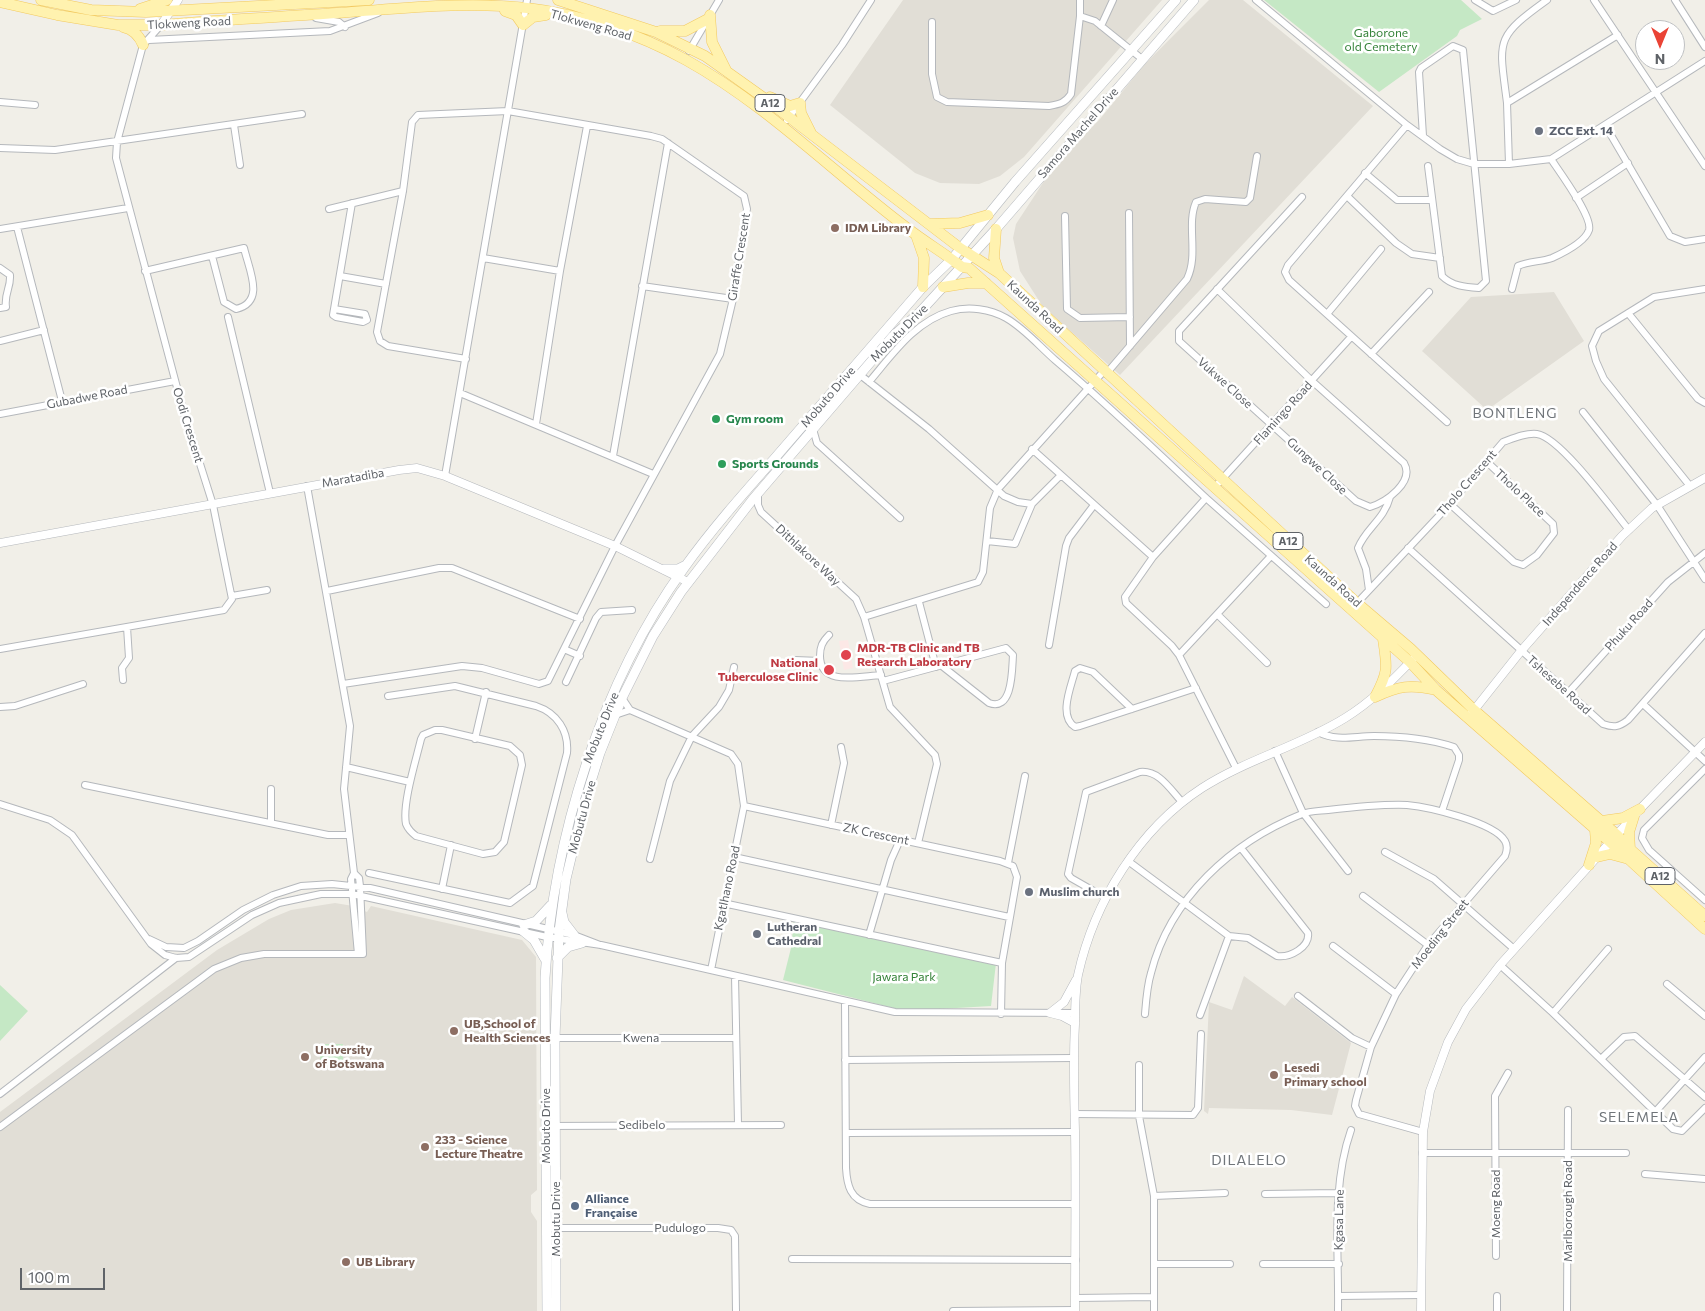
<!DOCTYPE html>
<html>
<head>
<meta charset="utf-8">
<style>
  body { margin:0 }
  #map { position:relative; width:1705px; height:1311px; overflow:hidden; background:#f1efe8; font-family:Commissioner,sans-serif }
  canvas { display:block }
  .north { position:absolute; left:1635px; top:20px; width:50px; height:50px; box-sizing:border-box; background:#fff; border:1px solid #bfc1c3; border-radius:50%; rotate:180deg; font-size:14px; font-weight:700; line-height:20px; text-align:center; color:#5f6368 }
  .north::after { content:''; display:block; margin:auto; width:18px; height:22px; background:#ea4335; clip-path:polygon(50% 0,100% 100%,50% 72%,0 100%) }
  .scale { position:absolute; left:20px; top:1268px; width:85px; height:22px; box-sizing:border-box; border:2px solid #5f6368; border-top:0; padding-left:6px; font-size:15px; line-height:18px; white-space:nowrap; color:#5f6368; -webkit-text-stroke:4px #fff; paint-order:stroke }
</style>
</head>
<body>
<div id="map">
<canvas width="1705" height="1311"></canvas>
<div class="north">N</div>
<div class="scale">100 m</div>
</div>
<script>
const ctx = document.querySelector('canvas').getContext('2d');
ctx.lineJoin = 'round';
function fillPath(path, color) { ctx.fillStyle = color; ctx.fill(path, 'evenodd'); }
function strokePath(path, color, width, dash) { ctx.strokeStyle = color; ctx.lineWidth = width; ctx.lineCap = dash ? 'butt' : 'round'; ctx.setLineDash(dash || []); ctx.stroke(path); }
function drawText(font, color, halo, rows, align = 'center') {
  ctx.font = font + ' Commissioner,sans-serif'; ctx.lineWidth = 5; ctx.setLineDash([]); ctx.textBaseline = 'middle'; ctx.strokeStyle = halo; ctx.fillStyle = color; for (const [text, x, y, turn = 0] of rows) {
    ctx.save(); ctx.translate(x, y); ctx.rotate((+turn || 0) * Math.PI / 180); ctx.textAlign = isNaN(turn) ? turn : align; if (halo) ctx.strokeText(text, 0, 0); ctx.fillText(text, 0, 0); ctx.restore();
  }
}
fillPath(new Path2D(`
  M903,0h259l-138,157 -24,19 -21,8 -39,-1 -25,-10 -85,-68z
  M1209,0h34l130,106 -253,269 -77,-68 -23,-36 -7,-33 3,-14 38,-58 46,-47 44,-54z
  M1554,292l30,49 -97,69 -65,-59 49,-54z
  M335,903l18,3 14,6 4,-6 151,34 14,17 1,233 -6,5v17l6,9v90h-537v-199l217,-162 52,-31 22,-9z
  M1244,976l41,30 7,-9 59,46 -19,72 -41,-5 -82,-2 -1,6 -4,-3 5,-109 23,8z`), '#e1ded6');
fillPath(new Path2D(`
  M848,640l5,28 -9,2 -5,-29z`), '#fce8e6');
fillPath(new Path2D(`
  M1264,0h197l21,19 -22,11 -3,6 -78,56z
  M794,919l202,44 -5,43 -86,5 -122,-31 8,-32z
  M0,985l28,26 -28,30z
  M320,1044h23v22h-23z`), '#c5e8c5');
const minor = new Path2D(`
  M1080,0v16l15,5 47,38
  M1256,0l151,125 33,24 17,10 17,5h35l42,-5 154,-98
  M1475,0l18,11 23,-11
  M1594,0l111,166
  M1675,0l30,47
  M316,18l23,4 6,5
  M932,22v52l5,23 10,5 102,4c11,-2 16,-3 22,-12l9,-78
  M1101,26l12,-26
  M149,40l181,-9 48,-18
  M689,51l30,-51
  M0,102l35,3
  M1507,103c-8,-63 -13,-65 40,-103
  M787,120l55,-75 29,-45
  M234,125l6,40
  M1407,125l-119,140 -3,7 4,8 158,142
  M1605,125l65,111 15,6 20,-3
  M1423,136l-4,-64 2,-4 32,-22 10,4 23,231 -7,7c-14,-1 -27,-2 -37,-12l-14,-110
  M0,148l55,2 247,-36
  M1509,164l-2,-61 111,-68
  M1365,173l32,27h35
  M1348,197l48,46 16,11 28,4
  M1576,198l52,-35
  M329,209l74,-18
  M1129,213l1,133
  M1065,216l2,93 13,9 50,-1
  M17,227l45,174
  M0,229l128,-21
  M483,258l77,13
  M0,268l10,7c1,13 -6,18 -4,32l-6,1
  M145,271l99,-23c5,22 22,54 -8,61l-12,-7 -12,-46
  M340,276l46,8
  M642,286l91,13
  M1217,289l95,92 92,82c11,19 -18,39 -34,44l-14,-6 -177,-160v-10l123,-134
  M1512,289l6,-23c11,-5 23,-4 34,-8 11,-5 33,-16 37,-28 4,-13 -30,-59 -38,-71
  M334,309l18,-106
  M334,309l31,5 2,6 -4,2 -27,-5 -3,-2z
  M1628,313l70,86 7,4
  M1327,314l54,-65
  M228,317l42,176
  M0,341l44,-11
  M1371,354l58,-62
  M859,374l70,55 75,67 14,6 14,2
  M1106,374l81,-95c12,-25 -1,-54 9,-77l9,-3 41,3 4,-4 7,-42
  M869,382c23,-27 46,-61 82,-71 18,-5 39,-2 55,7 19,11 33,28 49,42 52,44 101,91 151,138
  M460,393l193,81
  M1583,412l74,93 48,74
  M0,414l175,-33
  M536,424l24,-153 27,-145
  M813,429l4,14 83,75
  M1032,449l121,108
  M613,456l55,-313
  M445,476l82,-476
  M307,486l43,240 -6,63 10,84 -3,6 7,75
  M1690,486l-86,-107 -8,-18 -4,-15 7,-15 55,-34 51,-8
  M1214,488l137,-151
  M758,493v12l3,7 95,87 8,18 26,90 45,48 2,9 -19,79
  M1450,504l64,58 9,3 14,-10 17,-22 -1,-9 -67,-63
  M987,541l28,3 17,-40 29,-29
  M1408,548l195,176c11,4 16,3 25,-4l77,-87
  M1369,590l-3,-21 -8,-21c8,-20 26,-28 32,-51
  M327,591l112,-23h13l128,51
  M232,596l35,-6
  M919,602l17,65
  M1357,603l93,-99 53,-62c11,-4 22,-9 34,-8 23,3 75,75 92,96
  M1218,615l49,48
  M864,617l114,-35 5,-10 7,-64 8,-19 105,-117
  M829,635c-7,7 -9,12 -9,21 0,31 40,20 61,19
  M1049,645l17,-99 3,-8 25,-33
  M0,649l224,-39 8,-11 -19,-94 -30,-95 -67,-252 1,-16 26,-97 18,-20
  M564,649l16,7
  M1179,655l92,-99
  M795,660l25,1
  M123,680l-1,-12 7,-10 -2,-31
  M883,681l123,-33 7,7c-1,14 0,57 -24,48l-47,-37
  M566,682l30,-64 5,-6 31,-2
  M343,684l119,-18 20,2 57,16 9,-3 67,-135 105,-192 13,-55 14,-90 -3,-13 -82,-57 -11,-3 -143,-25 -90,4 -6,7 -9,69 -26,141 3,9 8,5 78,13
  M1568,693l100,-111 37,-29
  M622,698l8,12 101,44 7,10 6,42 -33,164
  M1643,704l62,57
  M0,707l15,-1 68,-22
  M1132,709l-39,-37 -13,-4 -5,3c-4,16 -17,45 0,56l5,-1 116,-38
  M615,715l15,-5
  M435,730h7l68,16 10,9 2,10 -18,77 -9,10 -12,2 -67,-18c-4,-3 -8,-7 -10,-12 -4,-20 10,-64 15,-85l2,-4z
  M1318,732c19,10 36,4 56,4 27,0 55,3 80,11l5,8v5l-17,51
  M475,739l11,-47
  M1275,751l28,62 45,58
  M346,767l64,15
  M1236,768l-57,-113 -7,-9 -46,-43 -1,-6 28,-40 53,-59 120,106
  M1705,769l-61,61 -2,8 7,12 56,50
  M85,785l243,50h21
  M0,804l50,16 22,15 79,109 14,11 11,3 13,-1 63,-42 27,-12 42,-9h31l195,43 54,8 294,67 180,1
  M744,806l256,55 13,5 4,11 -15,86 -1,51
  M271,823v-34
  M831,825l13,-62 -3,-16
  M1385,852l49,27 80,70
  M734,857l275,60
  M650,859l20,-78 22,-45 27,-29 10,-17 5,-23
  M1128,861l101,75 19,2 29,18c13,2 33,-9 31,-23l-67,-85
  M1008,863l17,-87
  M369,873l141,30 23,-17 34,-133c2,-22 -10,-40 -31,-47l-81,-20 -67,10
  M442,889l9,-44
  M1363,896l65,49
  M1106,898l-35,-20 -3,-4 18,-82 54,-20c19,-2 30,17 42,30
  M723,903l279,60
  M869,935l22,-75 9,-20
  M149,939l17,8 18,1 14,-7 45,-31 30,-15 28,-9 31,-2 38,4 204,47 26,10
  M1333,946l63,48
  M1500,965l53,48 120,116 9,2 23,-23
  M735,976l3,148
  M1667,984l38,32
  M1298,996l54,42 19,9
  M845,1001l1,167c1,17 4,32 24,36h204
  M1553,1013l55,-64
  M1145,1014c1,-13 2,-28 6,-41 19,-75 81,-131 151,-159 7,-3 17,-3 26,-4 26,-3 52,-6 79,-5 21,2 87,17 98,36 3,5 2,10 0,15l-77,89 -32,49 -25,53 -15,53 -1,6 4,8 64,18
  M1200,1015l29,-79
  M545,1038h191
  M1601,1059l23,-22 11,-1 70,61
  M845,1060l228,-2
  M1139,1065v51l15,80v115
  M0,1094l176,-136
  M1656,1111l49,-54
  M1074,1114l119,1 5,-7 3,-74
  M546,1126l235,-1
  M0,1127l214,-158 27,-11 23,-4h99l-3,-68 -1,-8 -5,-5
  M847,1133l228,-1
  M1422,1153h204
  M1645,1174l60,5
  M1265,1194l73,-1
  M1154,1196l71,-3
  M553,1228h165l13,2 4,6 1,75
  M1496,1256l-1,-160 13,-23
  M792,1259l284,1
  M1154,1264h76
  M1263,1264h76
  M1339,1296l82,-1
  M1497,1296v15
  M1075,1298l79,-1
  M953,1311l122,-1
  M1338,1311c1,-60 -7,-124 13,-181
  M1567,1311l1,-201`);
const tertiary = new Path2D(`
  M161,25l17,-25
  M0,543l399,-73 18,-2 28,8 170,70 73,36
  M1471,714l50,-63 101,-115 30,-28 53,-30
  M1050,1013l14,-11 12,-22
  M1050,1013l12,3 13,7
  M1075,1311c0,-60 1,-120 0,-180 -1,-36 -2,-71 0,-107 0,-16 0,-33 3,-49 16,-73 61,-146 124,-187 45,-29 98,-42 143,-70 26,-16 47,-37 68,-59
  M1421,1311l2,-179 7,-41 18,-49 18,-33 34,-44 140,-156 65,-67`);
const secondary = new Path2D(`
  M664,569h14l8,-4
  M562,913l2,9 10,13
  M524,925l12,-4 15,-16
  M523,931l11,9 11,19
  M557,958l11,-11 14,-4
  M547,1311l-2,-333c8,-140 56,-295 139,-410 27,-38 59,-74 90,-109 50,-58 100,-115 149,-172l29,-28 63,-77 161,-182
  M556,1311l-1,-273 4,-107 7,-52 18,-75 16,-51 22,-55 31,-62 28,-44 72,-93 140,-163 27,-24 76,-83 198,-229`);
const primary = new Path2D(`
  M41,0l50,10 55,2 223,-12
  M558,0l98,32 49,24 59,42 196,150 39,25 358,330 54,46 63,61 143,125 13,14 75,67
  M0,2l57,13 61,10h43c58,-5 117,-8 176,-12 61,-4 129,-12 190,-5 54,6 112,26 159,52 81,45 148,113 221,168 18,14 37,25 55,39l7,1 441,394 26,28 174,152 95,87
  M140,9l27,-9
  M505,11l11,4 7,10 10,-8 13,-2
  M710,15l2,27 14,28
  M123,27c10,2 16,8 20,18
  M660,31h25l23,-12
  M770,97l20,9 10,-3 1,10 10,20
  M930,224l30,-1 28,-8
  M996,229l-2,29 5,15
  M916,235l8,23 -1,29
  M943,287l25,-4h18
  M1375,697c24,-11 35,-13 61,-7
  M1375,697c14,-26 12,-30 8,-58
  M1602,821l21,-3 17,-9
  M1630,849l-1,-17 5,-16
  M1597,857l13,-3 15,4
  M1589,865l7,-22 -1,-13`);
strokePath(minor, '#b5b8bc', 8);
strokePath(tertiary, '#b5b8bc', 9);
strokePath(secondary, '#b6babf', 10);
strokePath(primary, '#f2c960', 11);
strokePath(minor, '#fff', 6);
strokePath(tertiary, '#fff', 8);
strokePath(secondary, '#fff', 9);
strokePath(primary, '#fff2af', 10);
for (const [x, y, r, color] of [
  [1539,131,5,"#6b7280"],
  [835,228,5,"#8d6e63"],
  [716,419,5,"#2e9e5b"],
  [722,464,5,"#2e9e5b"],
  [846,655,6,"#e0444e"],
  [829,670,6,"#e0444e"],
  [1029,892,5,"#6b7280"],
  [757,934,5,"#6b7280"],
  [454,1031,5,"#8d6e63"],
  [305,1057,5,"#8d6e63"],
  [1274,1075,5,"#8d6e63"],
  [425,1147,5,"#8d6e63"],
  [575,1206,5,"#5c6f8a"],
  [346,1262,5,"#8d6e63"]
]) { const dot = new Path2D(); dot.arc(x, y, r, 0, 2 * Math.PI); ctx.fillStyle = color; ctx.fill(dot); strokePath(dot, '#fff', 2); }
for (const [x, y, w] of [
  [770,103,30],
  [1288,541,30],
  [1660,876,30]
]) { const box = new Path2D(); box.roundRect(x - w / 2, y - 8.5, w, 17, 4); ctx.fillStyle = '#fff'; ctx.fill(box); strokePath(box, '#5f6368', 1); }
drawText('bold 11px', '#5f6368', null, [
  ["A12",770,103],
  ["A12",1288,541],
  ["A12",1660,876]
]);
drawText('12px', '#5f6368', '#fff', [
  ["Tlokweng Road",189,23,-3],
  ["Tlokweng Road",591,25,16],
  ["Samora Machel Drive",1078,133,-49],
  ["Giraffe Crescent",739,257,-81],
  ["Kaunda Road",1035,307,43],
  ["Mobutu Drive",899,333,-45],
  ["Vukwe Close",1225,383,42],
  ["Gubadwe Road",87,397,-11],
  ["Mobuto Drive",828,397,-49],
  ["Flamingo Road",1283,413,-48],
  ["Oodi Crescent",188,425,73],
  ["Gungwe Close",1317,466,43],
  ["Maratadiba",353,478,-10],
  ["Tholo Crescent",1467,483,-49],
  ["Tholo Place",1520,493,43],
  ["Dithlakore Way",808,555,43],
  ["Kaunda Road",1333,581,42],
  ["Independence Road",1580,584,-49],
  ["Phuku Road",1629,625,-48],
  ["Tshesebe Road",1559,685,42],
  ["Mobuto Drive",601,728,-68],
  ["Mobutu Drive",582,817,-75],
  ["ZK Crescent",876,834,12],
  ["Kgatlhano Road",727,888,-78],
  ["Moeding Street",1440,934,-52],
  ["Kwena",641,1038],
  ["Sedibelo",642,1125],
  ["Mobuto Drive",546,1126,-90],
  ["Moeng Road",1496,1204,-90],
  ["Marlborough Road",1568,1211,-90],
  ["Mobutu Drive",556,1219,-90],
  ["Kgasa Lane",1339,1220,-89],
  ["Pudulogo",680,1228]
]);
drawText('12px', '#348238', '#fff', [
  ["Gaborone",1381,33],
  ["old Cemetery",1381,47],
  ["Jawara Park",904,977]
]);
drawText('bold 12px', '#5b616d', '#fff', [
  ["ZCC Ext. 14",1549,131],
  ["Muslim church",1039,892],
  ["Lutheran",767,927],
  ["Cathedral",767,941]
], 'left');
drawText('bold 12px', '#785e54', '#fff', [
  ["IDM Library",845,228],
  ["UB,School of",464,1024],
  ["Health Sciences",464,1038],
  ["University",315,1050],
  ["of Botswana",315,1064],
  ["Lesedi",1284,1068],
  ["Primary school",1284,1082],
  ["233 - Science",435,1140],
  ["Lecture Theatre",435,1154],
  ["UB Library",356,1262]
], 'left');
drawText('bold 12px', '#27864d', '#fff', [
  ["Gym room",726,419],
  ["Sports Grounds",732,464]
], 'left');
drawText('bold 12px', '#be3a42', '#fff', [
  ["MDR-TB Clinic and TB",857,648],
  ["Research Laboratory",857,662],
  ["National",818,663,"right"],
  ["Tuberculose Clinic",818,677,"right"]
], 'left');
drawText('bold 12px', '#4e5e75', '#fff', [
  ["Alliance",585,1199],
  ["Française",585,1213]
], 'left');
ctx.letterSpacing = '1px';
drawText('14px', '#70757a', '#fff', [
  ["BONTLENG",1515,413],
  ["SELEMELA",1639,1117],
  ["DILALELO",1249,1160]
]);
ctx.letterSpacing = '0px';
</script>
</body>
</html>
